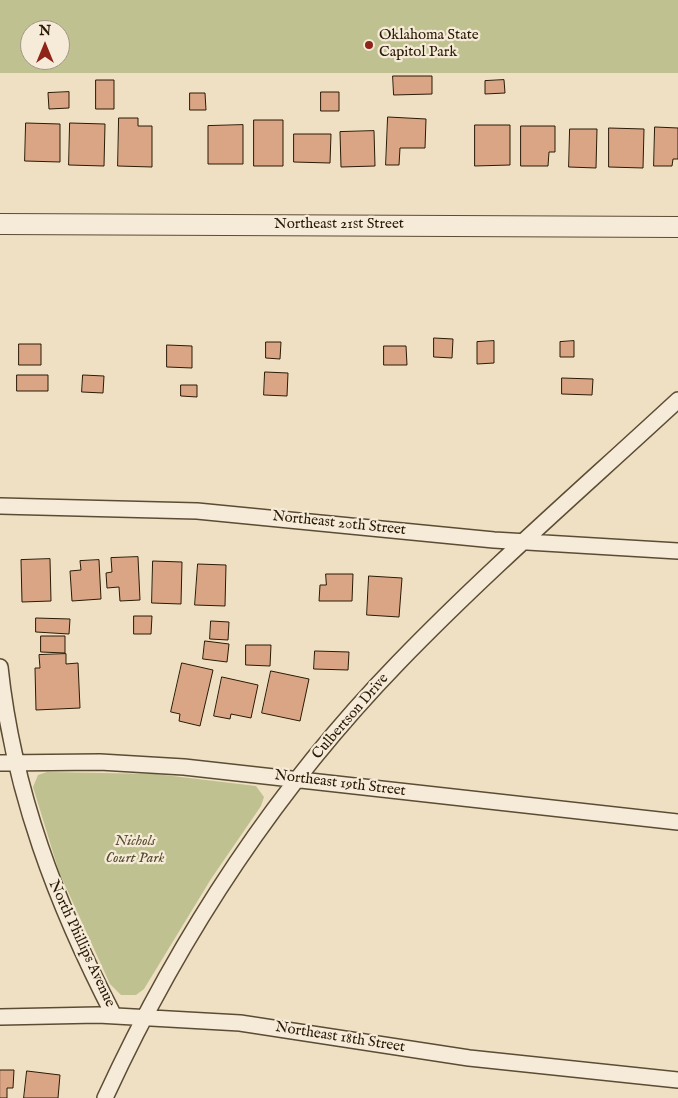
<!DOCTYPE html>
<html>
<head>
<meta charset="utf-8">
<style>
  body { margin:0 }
  #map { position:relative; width:678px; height:1098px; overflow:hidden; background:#efe0c3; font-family:"IM FELL English",serif }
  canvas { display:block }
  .north { position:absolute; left:20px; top:20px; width:50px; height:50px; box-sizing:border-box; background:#f5ebd8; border:1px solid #a49784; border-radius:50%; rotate:0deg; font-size:14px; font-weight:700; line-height:20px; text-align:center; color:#2a1a05 }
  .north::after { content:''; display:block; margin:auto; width:18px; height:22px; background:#8f2418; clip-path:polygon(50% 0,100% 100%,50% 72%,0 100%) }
</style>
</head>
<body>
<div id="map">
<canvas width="678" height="1098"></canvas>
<div class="north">N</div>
</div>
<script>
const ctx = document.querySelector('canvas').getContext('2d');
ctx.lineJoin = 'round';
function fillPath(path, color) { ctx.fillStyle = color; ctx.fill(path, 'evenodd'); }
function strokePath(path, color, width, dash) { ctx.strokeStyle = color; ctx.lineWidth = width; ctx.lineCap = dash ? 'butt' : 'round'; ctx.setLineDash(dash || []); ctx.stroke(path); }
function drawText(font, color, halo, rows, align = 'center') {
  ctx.font = font + ' "IM FELL English",serif'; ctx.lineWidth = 4.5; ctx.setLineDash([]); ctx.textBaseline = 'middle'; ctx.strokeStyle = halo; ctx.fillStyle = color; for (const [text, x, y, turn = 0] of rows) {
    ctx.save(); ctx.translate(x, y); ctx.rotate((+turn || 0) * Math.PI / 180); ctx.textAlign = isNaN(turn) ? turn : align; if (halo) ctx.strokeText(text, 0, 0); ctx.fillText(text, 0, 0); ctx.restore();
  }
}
fillPath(new Path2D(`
  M0,0h678v73h-678zM30,30h30v30h-30z
  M47,772l109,2 100,12 8,11 -3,9 -50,73 -67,110 -8,6h-15l-11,-11 -51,-112 -26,-85 5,-12z`), '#bfc190');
const building = new Path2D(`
  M393,76h39v18l-38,1z
  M96,80h18v29h-18z
  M504,80l1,13 -20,1v-13z
  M69,92v16l-20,1 -1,-16z
  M321,92h18v19h-18z
  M190,93h15l1,17h-16z
  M388,117l38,2 -1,29h-25l-1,17h-13z
  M119,118h19v8h14v41l-34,-1z
  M254,120h29v46h-29z
  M26,123l34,1v38l-35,-1z
  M70,123l35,1 -1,42 -35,-1z
  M243,125v39h-35v-38z
  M475,125h35v40l-35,1z
  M521,126h34v26h-6l-1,14h-27z
  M655,127l23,1v31h-5l-1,7h-18z
  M609,128l35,1 -1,39 -34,-1z
  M570,129h27l-1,39 -27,-1z
  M374,131l1,35 -34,1 -1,-35z
  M294,134h37l-1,29 -36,-1z
  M434,338l19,1 -1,19 -18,-1z
  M494,341v22l-17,1v-22z
  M574,341v16h-14v-15z
  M266,342h15l-1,17 -14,-1z
  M19,344h22v21h-22z
  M167,345l25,1v22l-25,-1z
  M384,346h22l1,19h-23z
  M265,372l23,1 -1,23 -23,-1z
  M17,375h31v16h-31z
  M83,375l21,1 -1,17 -21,-1z
  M562,378l31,1 -1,16 -30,-1z
  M181,385h16v12l-16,-1z
  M138,557l2,43 -20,1 -1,-14 -12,1 -1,-15 6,-1 -1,-14z
  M50,559l1,42 -29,1 -1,-42z
  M99,560l2,39 -29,2 -2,-30 11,-1 -1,-9z
  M153,561l29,1 -1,42 -29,-1z
  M198,564l28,1 -1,41 -30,-1z
  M326,574h27l-1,27h-33l1,-16h6z
  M369,576l33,2 -3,39 -32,-2z
  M134,616h18l-1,18h-17z
  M36,618l34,1 -1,15 -33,-2z
  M211,621l18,1 -1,18 -18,-1z
  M41,636h24v17l-24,-1z
  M205,641l24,3 -2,18 -24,-3z
  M246,645h25l-1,21 -24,-1z
  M315,651l34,1 -1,18 -34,-1z
  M66,654v10l12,-1 2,45 -44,2 -1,-42h5l-1,-13z
  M182,663l31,7 -13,56 -21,-5 1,-7 -9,-2z
  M271,671l38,8 -9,42 -38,-8z
  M222,677l36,8 -7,33 -20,-4 -1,5 -16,-3z
  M0,1070h14l-1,18h-6v10h-7z
  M27,1071l33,4 -2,23h-34z`);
fillPath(building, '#d9a585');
strokePath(building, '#2a1a05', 1);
const minor = new Path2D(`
  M0,506l197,5 297,29 184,11
  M0,667c13,124 57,239 114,349
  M0,763l100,-1 84,5 494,55
  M0,1017l98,-2 142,8 229,35 209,22
  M105,1098c73,-159 171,-309 293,-435 89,-92 186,-176 280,-263`);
const tertiary = new Path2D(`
  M0,224l678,3`);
strokePath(minor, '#5b4c34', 18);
strokePath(tertiary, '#5b4c34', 22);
strokePath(minor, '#f5ebd8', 15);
strokePath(tertiary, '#f5ebd8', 20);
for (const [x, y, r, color] of [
  [369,45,5,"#8f2418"]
]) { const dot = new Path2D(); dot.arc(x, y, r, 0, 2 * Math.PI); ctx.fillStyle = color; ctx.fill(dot); strokePath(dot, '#f5ebd8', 2); }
drawText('15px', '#2a1a05', '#f5ebd8', [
  ["Oklahoma State",379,36],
  ["Capitol Park",379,53]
], 'left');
drawText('15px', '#2a1a05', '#f5ebd8', [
  ["Northeast 21st Street",339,225],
  ["Northeast 20th Street",339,524,6],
  ["Culbertson Drive",351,717,-49],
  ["Northeast 19th Street",340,784,7],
  ["North Phillips Avenue",81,944,65],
  ["Northeast 18th Street",340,1038,9]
]);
drawText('italic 15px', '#574c2f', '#f5ebd8', [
  ["Nichols",135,842],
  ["Court Park",135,859]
]);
</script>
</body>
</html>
